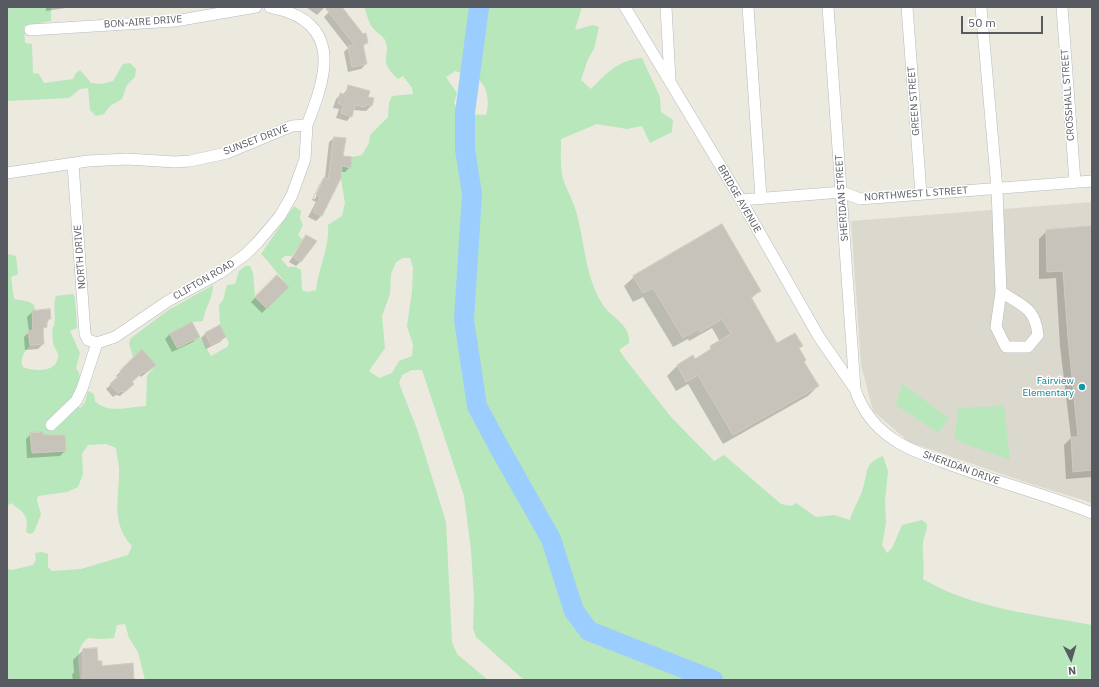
<!DOCTYPE html>
<html>
<head>
<meta charset="utf-8">
<style>
  body { margin:0 }
  #map { position:relative; width:1099px; height:687px; overflow:hidden; background:#eceade; font-family:"IBM Plex Sans",sans-serif }
  canvas { display:block }
  .frame { position:absolute; inset:0; border:8px solid #575b61; pointer-events:none }
  .north { position:absolute; left:1051px; top:639px; width:40px; height:40px; -webkit-text-stroke:3px #fff; paint-order:stroke; rotate:175deg; font-size:11px; font-weight:700; line-height:16px; text-align:center; color:#575b61 }
  .north::after { content:''; display:block; margin:auto; width:14px; height:18px; background:#575b61; clip-path:polygon(50% 0,100% 100%,50% 72%,0 100%) }
  .scale { position:absolute; left:961px; top:16px; width:82px; height:18px; box-sizing:border-box; border:2px solid #575b61; border-top:0; padding-left:5px; font-size:12px; line-height:14px; white-space:nowrap; color:#575b61; -webkit-text-stroke:3px #fff; paint-order:stroke }
</style>
</head>
<body>
<div id="map">
<canvas width="1099" height="687"></canvas>
<div class="frame"></div>
<div class="north">N</div>
<div class="scale">50 m</div>
</div>
<script>
const ctx = document.querySelector('canvas').getContext('2d');
ctx.lineJoin = 'round';
function fillPath(path, color) { ctx.fillStyle = color; ctx.fill(path, 'evenodd'); }
function strokePath(path, color, width, dash) { ctx.strokeStyle = color; ctx.lineWidth = width; ctx.lineCap = dash ? 'butt' : 'round'; ctx.setLineDash(dash || []); ctx.stroke(path); }
function drawText(font, color, halo, rows, align = 'center') {
  ctx.font = font + ' "IBM Plex Sans",sans-serif'; ctx.lineWidth = 3; ctx.setLineDash([]); ctx.textBaseline = 'middle'; ctx.strokeStyle = halo; ctx.fillStyle = color; for (const [text, x, y, turn = 0] of rows) {
    ctx.save(); ctx.translate(x, y); ctx.rotate((+turn || 0) * Math.PI / 180); ctx.textAlign = isNaN(turn) ? turn : align; if (halo) ctx.strokeText(text, 0, 0); ctx.fillText(text, 0, 0); ctx.restore();
  }
}
fillPath(new Path2D(`
  M1092,202v301l-70,-22 -113,-39 -36,-31 -12,-46 -10,-144z`), '#dbd9cd');
fillPath(new Path2D(`
  M7,7h44v14l-27,5 1,17 7,1 1,29 6,1 5,9 29,-4 3,-6 4,-3 11,13 11,1 11,-3 10,-17 7,-1 6,6 -1,8 -8,8 -5,14 -12,7 -6,8 -8,2 -6,-6 -2,-22 -8,1 -11,9 -62,3z
  M364,7h218l-7,23 18,-5 6,2 -5,22 -6,10 -7,21 10,9c16,-16 27,-29 51,-31l18,39 1,15 12,8 -1,12 -22,11 -8,-17 -15,3 -30,-5 -36,15c0,14 -1,27 2,40 3,10 9,19 12,29 10,31 9,68 28,97 9,13 28,20 26,38l-10,7 7,10 45,57 43,44 10,-6 57,49 10,2 5,-3 20,14 18,-2 16,5c3,-12 10,-21 13,-32 5,-16 1,-25 20,-32l5,15 -3,30 1,22 -4,22 5,8 5,-5 10,-23 20,-5 5,4c0,7 -3,12 -4,19 -1,12 2,24 0,36 50,30 112,35 169,46v55h-568l-48,-43 -3,-9 1,-29 -3,-49 -7,-54 -42,-126h-10l-10,5 -3,8 18,46 29,93 6,120 5,12 31,26h-343l-7,-28 -9,-14 -4,-14 -8,1 -3,13 -13,1 -13,-1c-14,11 -9,26 -8,42h-73v-111l5,1 21,-5 3,-5 -1,-7 7,-1 6,2v13l4,4 29,-2 47,-14 4,-9c-20,-22 -14,-43 -13,-70 1,-9 -2,-19 -3,-28l-10,-4 -18,1 -6,9 1,20 -5,13 -11,5 -29,4 -1,5 4,13 -7,18 -4,2 -4,-2c3,-17 -2,-19 -15,-29l-4,3v-252l9,2 2,18 -7,3 3,22c9,2 21,1 21,11l-3,1 1,19 -5,1 2,14c-6,8 -11,13 -7,22 12,5 36,6 35,-13 -1,-3 -3,-5 -4,-8 -2,-5 -1,-11 -2,-16 6,-9 0,-24 4,-34l17,-2 2,4 2,30 -7,3 10,22 -4,15c9,10 0,22 -5,32l9,8 5,-6 3,-11 6,3 1,7c11,13 35,6 51,5l1,-30 9,-11 -14,-16 -9,8 -4,-14 2,-5 36,-27 46,-26c0,13 -8,23 -10,36l-11,1 -22,12 7,14 23,-11 11,19 16,-9 2,-4 -9,-18 -1,-20 4,-5 4,-15 8,-1 4,-13 6,-5h5l3,7 2,24 12,12 22,-22c-10,-11 -17,-22 -28,-33l33,-48 7,5 -1,7 3,7 -5,10 5,5 -11,16h-7l-4,3 7,8h8l5,3 1,20 6,2 8,-2c2,-22 14,-43 12,-65l14,-9 3,-13 -4,-24 1,-13 9,2 1,-11 10,-2 7,-12 1,-8 18,-18 1,-14 3,-7 21,-2 -1,-6 -9,-12 -5,3c-22,-20 -6,-21 -13,-39 -2,-5 -10,-8 -13,-13 -4,-5 -5,-14 -8,-20zM455,71c6,2 15,3 21,7 12,7 14,25 10,37l-25,-1 -7,-11 3,-10 -11,-16zM403,258h7l3,10 -1,23 -5,35 6,19 -1,11 -13,5 -7,12 -13,5 -10,-7 16,-23 -3,-32 8,-22 1,-20 5,-12zM43,432v3h22l1,16 -34,2 -2,-20z
  M902,384l47,34 -11,15 -42,-28z
  M1004,406l6,54 -55,-20 3,-32z`), '#b7e7ba');
fillPath(new Path2D(`
  M46,7h26l-26,4z
  M306,7h19l-8,8z
  M341,7l26,35 -4,5 3,17 -5,5 -13,3 -4,-20 4,-4 -24,-31 5,-5z
  M349,86l18,11 4,9 -5,5 -13,-1 -2,6 -4,5 -11,-3 3,-9 -6,-1 3,-9 5,-5 2,1z
  M334,138l8,19 8,10 -5,5h-4l-20,44 -5,5 -8,-4 8,-15 -4,-2 8,-17 5,-5 4,-36zM321,182h2l-8,17h-2z
  M1092,227v250l-26,2 -2,-34 7,-7 -11,-92 -4,-68 -17,1v-40l8,-8z
  M307,236l-6,25 -5,5 -7,-4z
  M277,276l11,11 -26,26 -11,-11z
  M634,277l125,14 -8,8 26,45 24,2 -3,3 5,13 15,24 -10,10 -85,48 -35,-60 -12,7 -9,-15 10,-10 16,-9 2,3 25,-18 -8,-14 -23,13 -1,-2 -15,8 -30,-50 -10,5 -9,-16z
  M32,312l18,6 -8,13 1,13 -5,5 -13,1 -1,-13 5,-5 -2,-15z
  M170,334l28,3 -5,5 -21,10 -7,-13z
  M205,334l20,3 -5,5 -14,7 -5,-11z
  M142,351l8,19 -9,7 -2,-2 -8,7 2,2 -13,12 -4,-1 -3,2 -7,-8 12,-11 -2,-2z
  M31,434l34,17 -5,5 -33,2 -1,-19z
  M83,650l18,17 32,13h-60l-1,-5 2,-3 -1,-12z`), '#0003');
strokePath(new Path2D(`
  M479,7l-14,106v36l7,45 -8,126 13,86 23,43 51,90 23,72 15,20 124,49`), '#9bcdff', 20);
const building = new Path2D(`
  M325,7h17l21,27 3,-1 2,10 -5,1 4,20 -15,3 -4,-21 6,-1z
  M348,85l22,6 -2,6 6,1 -2,8 -6,-2 -1,3 -10,-2 -3,12 -11,-4 2,-8 -5,-2 2,-10 6,2z
  M334,137l12,1 -3,18 9,1 -1,11 -9,-2 -1,12 -19,38 -9,-4 7,-15 -4,-2 8,-18 4,2z
  M722,224l39,67 -10,6 26,46 18,-10 8,13 -4,2 7,12 -2,2 15,24 -86,49 -35,-60 -12,7 -9,-17 16,-10 2,4 16,-10 -1,-3 21,-12 -9,-15 -22,13 -2,-3 -15,9 -30,-50 -10,5 -10,-17z
  M1092,226v244l-19,2 -2,-35h7l-10,-99 -5,-67 -16,1 -1,-42z
  M306,235l11,6 -16,21 -8,-5z
  M277,275l12,12 -22,22 -12,-12z
  M50,309l1,10h-4v8l-4,1 1,16 -14,1 -2,-14 5,-1 -1,-19z
  M192,322l8,15 -23,11 -7,-14z
  M220,325l6,12 -15,8 -6,-12z
  M142,349l14,16 -10,8 -2,-2 -12,11 2,2 -9,8 -4,-1 -3,2 -8,-9 12,-11 -2,-2z
  M43,432v3h22l1,16 -34,2 -2,-20z
  M97,648l1,13h4v5l31,-3 1,17h-51v-31z`);
fillPath(building, '#c7c3bb');
strokePath(building, '#d1ccbc', 1);
const minor = new Path2D(`
  M625,7l116,193 78,137 36,52
  M666,7l4,73
  M748,7l13,191
  M828,7l27,382c7,21 20,38 38,50 15,11 33,16 50,23 49,19 100,31 149,51
  M907,7l14,187
  M981,7l16,182 4,103 -5,35 10,20h22l10,-12c-3,-27 -15,-29 -37,-43
  M1062,7l13,175
  M30,30l145,-9 81,-14
  M73,164l12,170 3,6 9,3 18,-6 53,-36 52,-28 26,-19 12,-12 22,-26 12,-21 13,-36 2,-34
  M7,173l81,-12 39,-2 48,3 15,-1 37,-8 65,-27 15,-1c16,-41 36,-93 -19,-113 -6,-2 -12,-3 -18,-5
  M741,200l101,-8 18,7 232,-18
  M51,425l25,-24 6,-12 15,-46`);
strokePath(minor, '#b6b9bf', 12);
strokePath(minor, '#fff', 11);
for (const [x, y, r, color] of [
  [1082,387,4,"#0f9aa8"]
]) { const dot = new Path2D(); dot.arc(x, y, r, 0, 2 * Math.PI); ctx.fillStyle = color; ctx.fill(dot); strokePath(dot, '#fff', 1.5); }
drawText('10px', '#575b61', '#fff', [
  ["BON-AIRE DRIVE",143,22,-4],
  ["CROSSHALL STREET",1068,95,-94],
  ["GREEN STREET",914,101,-94],
  ["SUNSET DRIVE",256,140,-21],
  ["NORTHWEST L STREET",916,194,-4],
  ["SHERIDAN STREET",842,198,-94],
  ["BRIDGE AVENUE",739,199,60],
  ["NORTH DRIVE",80,257,-94],
  ["CLIFTON ROAD",204,280,-30],
  ["SHERIDAN DRIVE",961,468,20]
]);
drawText('10px', '#0d838f', '#fff', [
  ["Fairview",1074,381],
  ["Elementary",1074,393]
], 'right');
</script>
</body>
</html>
